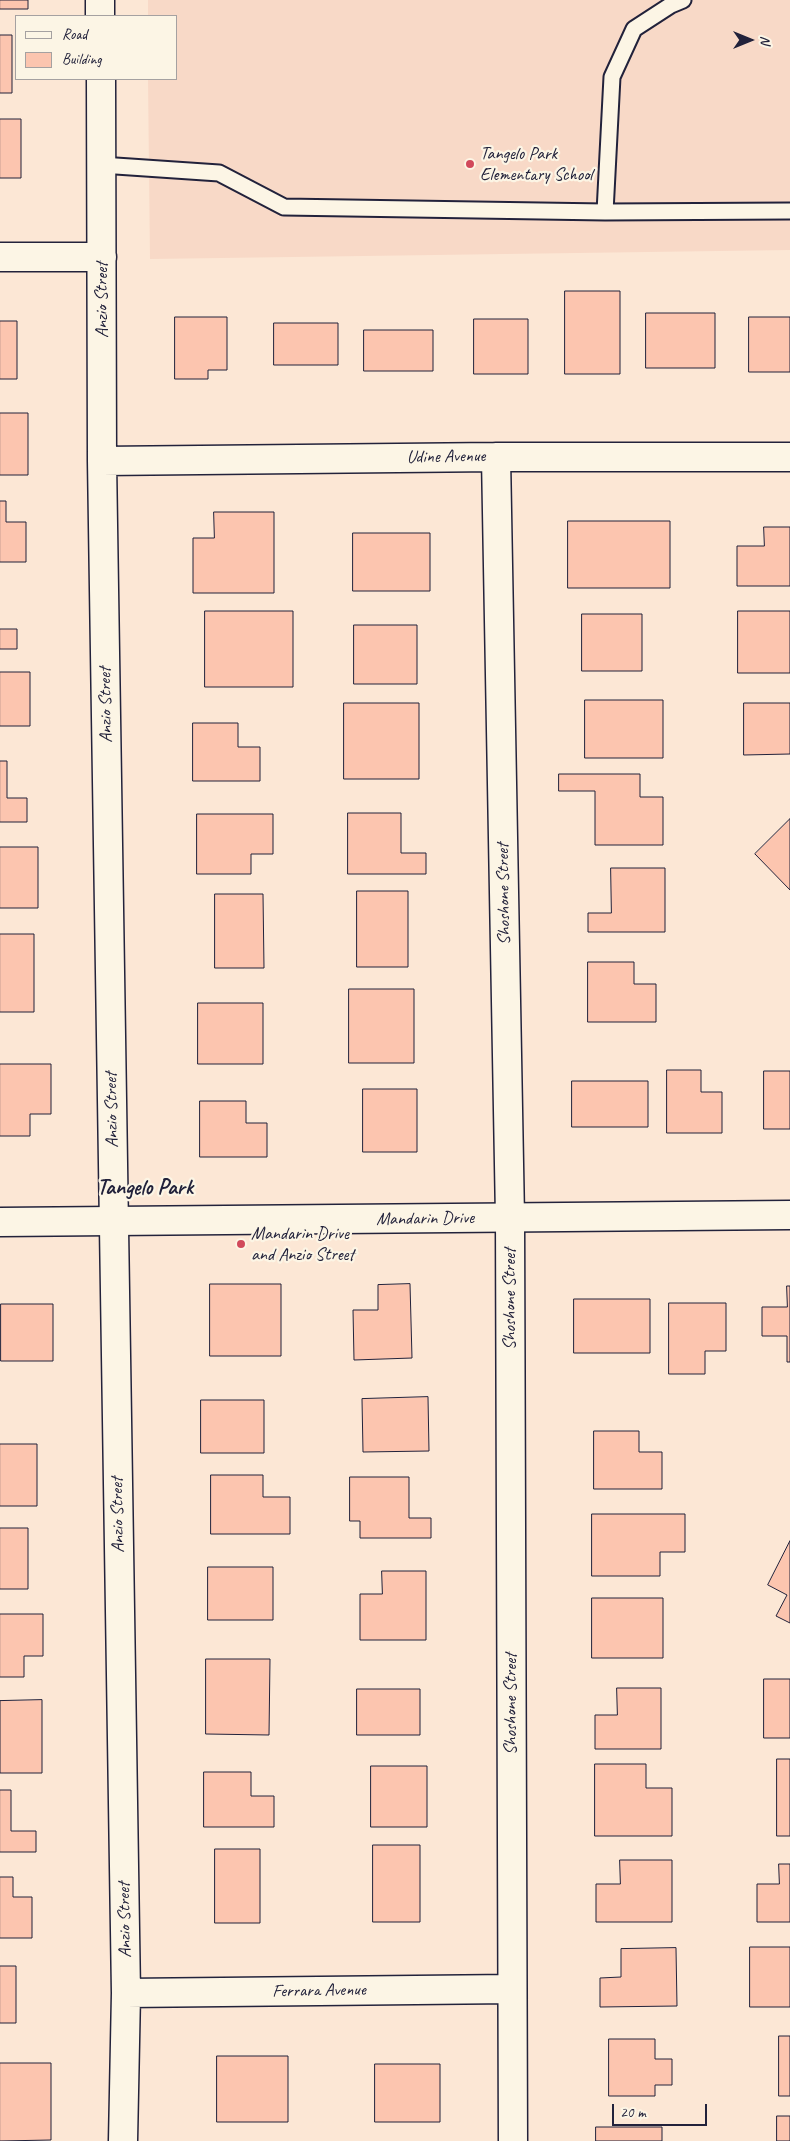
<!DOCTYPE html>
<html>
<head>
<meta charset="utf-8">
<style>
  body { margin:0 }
  #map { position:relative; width:790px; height:2141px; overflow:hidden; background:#fce7d5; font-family:Caveat,sans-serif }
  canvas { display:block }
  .legend { position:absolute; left:15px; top:15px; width:162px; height:65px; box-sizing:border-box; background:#fcf5e5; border:1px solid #a5a1a1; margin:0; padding:6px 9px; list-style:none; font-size:15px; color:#22223b }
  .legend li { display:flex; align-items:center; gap:10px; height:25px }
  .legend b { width:25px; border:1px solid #a5a1a1 }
  .north { position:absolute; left:725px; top:15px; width:50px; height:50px; -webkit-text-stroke:4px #fcf5e5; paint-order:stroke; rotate:90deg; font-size:14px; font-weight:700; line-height:20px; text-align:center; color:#22223b }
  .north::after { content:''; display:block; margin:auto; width:18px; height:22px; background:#22223b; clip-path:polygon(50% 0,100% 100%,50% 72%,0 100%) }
  .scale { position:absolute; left:612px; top:2104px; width:95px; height:22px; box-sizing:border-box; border:2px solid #22223b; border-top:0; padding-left:6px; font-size:15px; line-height:18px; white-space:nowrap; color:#22223b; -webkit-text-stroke:4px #fcf5e5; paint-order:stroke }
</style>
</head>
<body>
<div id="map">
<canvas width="790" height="2141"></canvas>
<ul class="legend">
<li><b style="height:6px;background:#fcf5e5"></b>Road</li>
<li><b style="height:14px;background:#fcc5af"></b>Building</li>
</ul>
<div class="north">N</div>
<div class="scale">20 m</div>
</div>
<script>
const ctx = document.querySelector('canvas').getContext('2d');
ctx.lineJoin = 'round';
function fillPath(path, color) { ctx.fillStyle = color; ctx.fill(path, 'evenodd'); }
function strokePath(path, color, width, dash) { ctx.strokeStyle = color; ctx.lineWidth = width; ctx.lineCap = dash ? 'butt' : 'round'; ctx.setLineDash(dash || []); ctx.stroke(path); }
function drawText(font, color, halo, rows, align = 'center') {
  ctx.font = font + ' Caveat,sans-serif'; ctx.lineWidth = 4.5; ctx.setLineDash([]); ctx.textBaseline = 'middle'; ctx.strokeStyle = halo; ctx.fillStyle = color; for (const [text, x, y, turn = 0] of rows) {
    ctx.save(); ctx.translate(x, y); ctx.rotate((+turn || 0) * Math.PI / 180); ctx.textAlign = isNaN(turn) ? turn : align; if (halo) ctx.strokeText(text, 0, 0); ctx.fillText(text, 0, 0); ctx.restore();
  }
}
fillPath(new Path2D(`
  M148,0h642v250l-640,9 -2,-180h28v-63h-28z`), '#f8d9c7');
const building = new Path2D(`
  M0,0h28v9h-28z
  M0,35h12v58h-12z
  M0,119h21v59h-21z
  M565,291h55v83h-55z
  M646,313h69v55h-69z
  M175,317h52v53h-19v9h-33z
  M749,317h41v55h-41z
  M474,319h54v55h-54z
  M0,321h17v58h-17z
  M274,323h64v42h-64z
  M364,330h69v41h-69z
  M0,413h28v62h-28z
  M0,501h6v21h20v40h-26z
  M214,512h60v81h-81v-55h21z
  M568,521h102v67h-102z
  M764,527h26v59h-53v-40h27z
  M353,533h77v58h-77z
  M205,611h88v76h-88z
  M738,611h52v62h-52z
  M582,614h60v57h-60z
  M354,625h63v59h-63z
  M0,629h17v20h-17z
  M0,672h30v54h-30z
  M585,700h78v58h-78z
  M344,703h75v76h-75z
  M744,703h46v51l-46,1z
  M193,723h45v24h22v34h-67z
  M0,761h7v37h20v24h-27z
  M559,774h81v23h23v48h-68v-54h-36z
  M348,813h53v40h25v21h-78z
  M197,814h76v40h-22v20h-54z
  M790,819v71l-35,-36z
  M0,847h38v61h-38z
  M611,868h54v64h-77v-19h23z
  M357,891h51v76h-51z
  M215,894h48l1,74h-49z
  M0,934h34v78h-34z
  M588,962h46v22h22v38h-68z
  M349,989h65v74h-65z
  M198,1003h65v61h-65z
  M0,1064h51v50h-21v22h-30z
  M667,1070h34v22h21v41h-55z
  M764,1071h26v58h-26z
  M572,1081h76v46h-76z
  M363,1089h54v63h-54z
  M200,1101h46v22h21v34h-67z
  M210,1284h71v72h-71z
  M410,1284l2,74 -58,2 -1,-50h25v-25z
  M787,1286h3v76h-3v-26h-25v-29h25z
  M574,1299h76v54h-76z
  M669,1303h57v48h-21v23h-36z
  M1,1304h52v57h-52z
  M428,1397l1,54 -66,1 -1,-53z
  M201,1400h63v53h-63z
  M594,1431h45v21h23v37h-68z
  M0,1444h37v62h-37z
  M211,1475h52v22h27v37h-79z
  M350,1477h59v41h22v20h-71v-17h-10z
  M592,1514h93v38h-25v24h-68z
  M0,1528h28v61h-28z
  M790,1541v82l-14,-7 11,-21 -19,-10z
  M208,1567h65v53h-65z
  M382,1571h44v69h-66v-46h22z
  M592,1598h71v60h-71z
  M0,1614h43v42h-19v21h-24z
  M206,1659h64l-1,76 -63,-1z
  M764,1679h26v59h-26z
  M617,1688h44v61h-66v-34h22z
  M357,1689h63v46h-63z
  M42,1700v73h-42v-72z
  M777,1759h13v77h-13z
  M595,1764h51v24h26v48h-77z
  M371,1766h56v61h-56z
  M204,1772h47v24h23v31h-70z
  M0,1790h11v41h25v21h-36z
  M373,1845h47v77h-47z
  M215,1849h45v74h-45z
  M620,1860h52v62h-76v-38h24z
  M779,1864h11v58h-33v-38h22z
  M0,1877h13v20h19v41h-32z
  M750,1947h40v60h-40z
  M676,1948l1,58 -77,1v-29l21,-1v-28z
  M0,1966h16v57h-16z
  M779,2036h11v60h-11z
  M609,2039h46v20h17v26h-17v11h-46z
  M217,2056h71v66h-71z
  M0,2063h51v77l-51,1z
  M375,2064h65v58h-65z
  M777,2116h13v25h-13z
  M596,2127h66v14h-66z`);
fillPath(building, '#fcc5af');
strokePath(building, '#22223b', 1);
const lane = new Path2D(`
  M101,165l118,8 65,34 321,5 185,-1
  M605,212l7,-135 22,-48 37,-24 12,-5`);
const street = new Path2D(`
  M100,0v16
  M101,79l1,382 24,1532 -3,148
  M0,257h102
  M496,457l14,761 3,923
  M102,461l394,-4h294
  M126,1993l386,-4`);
const secondary = new Path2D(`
  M0,1222l790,-7`);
strokePath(lane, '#22223b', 19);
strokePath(street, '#22223b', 31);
strokePath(secondary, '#22223b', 31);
strokePath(lane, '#fcf5e5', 15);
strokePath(street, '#fcf5e5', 28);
strokePath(secondary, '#fcf5e5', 28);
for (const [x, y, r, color] of [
  [470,164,5,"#d1495b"],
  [241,1244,5,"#d1495b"]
]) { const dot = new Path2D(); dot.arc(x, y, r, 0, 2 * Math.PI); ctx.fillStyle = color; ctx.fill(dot); strokePath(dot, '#fcf5e5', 2); }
drawText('18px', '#22223b', '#fcf5e5', [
  ["Tangelo Park",480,154],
  ["Elementary School",480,175],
  ["Mandarin Drive",251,1234],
  ["and Anzio Street",251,1255]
], 'left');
drawText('18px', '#22223b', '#fcf5e5', [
  ["Anzio Street",102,300,-90],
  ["Udine Avenue",446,457,-1],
  ["Anzio Street",106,705,-91],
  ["Shoshone Street",504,894,-91],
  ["Anzio Street",112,1110,-91],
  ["Mandarin Drive",425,1219,-1],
  ["Shoshone Street",510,1299,-90],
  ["Anzio Street",118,1515,-91],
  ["Shoshone Street",511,1704,-90],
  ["Anzio Street",125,1920,-91],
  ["Ferrara Avenue",319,1991,-1]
]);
drawText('bold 22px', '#22223b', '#fcf5e5', [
  ["Tangelo Park",145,1188]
]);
</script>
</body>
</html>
